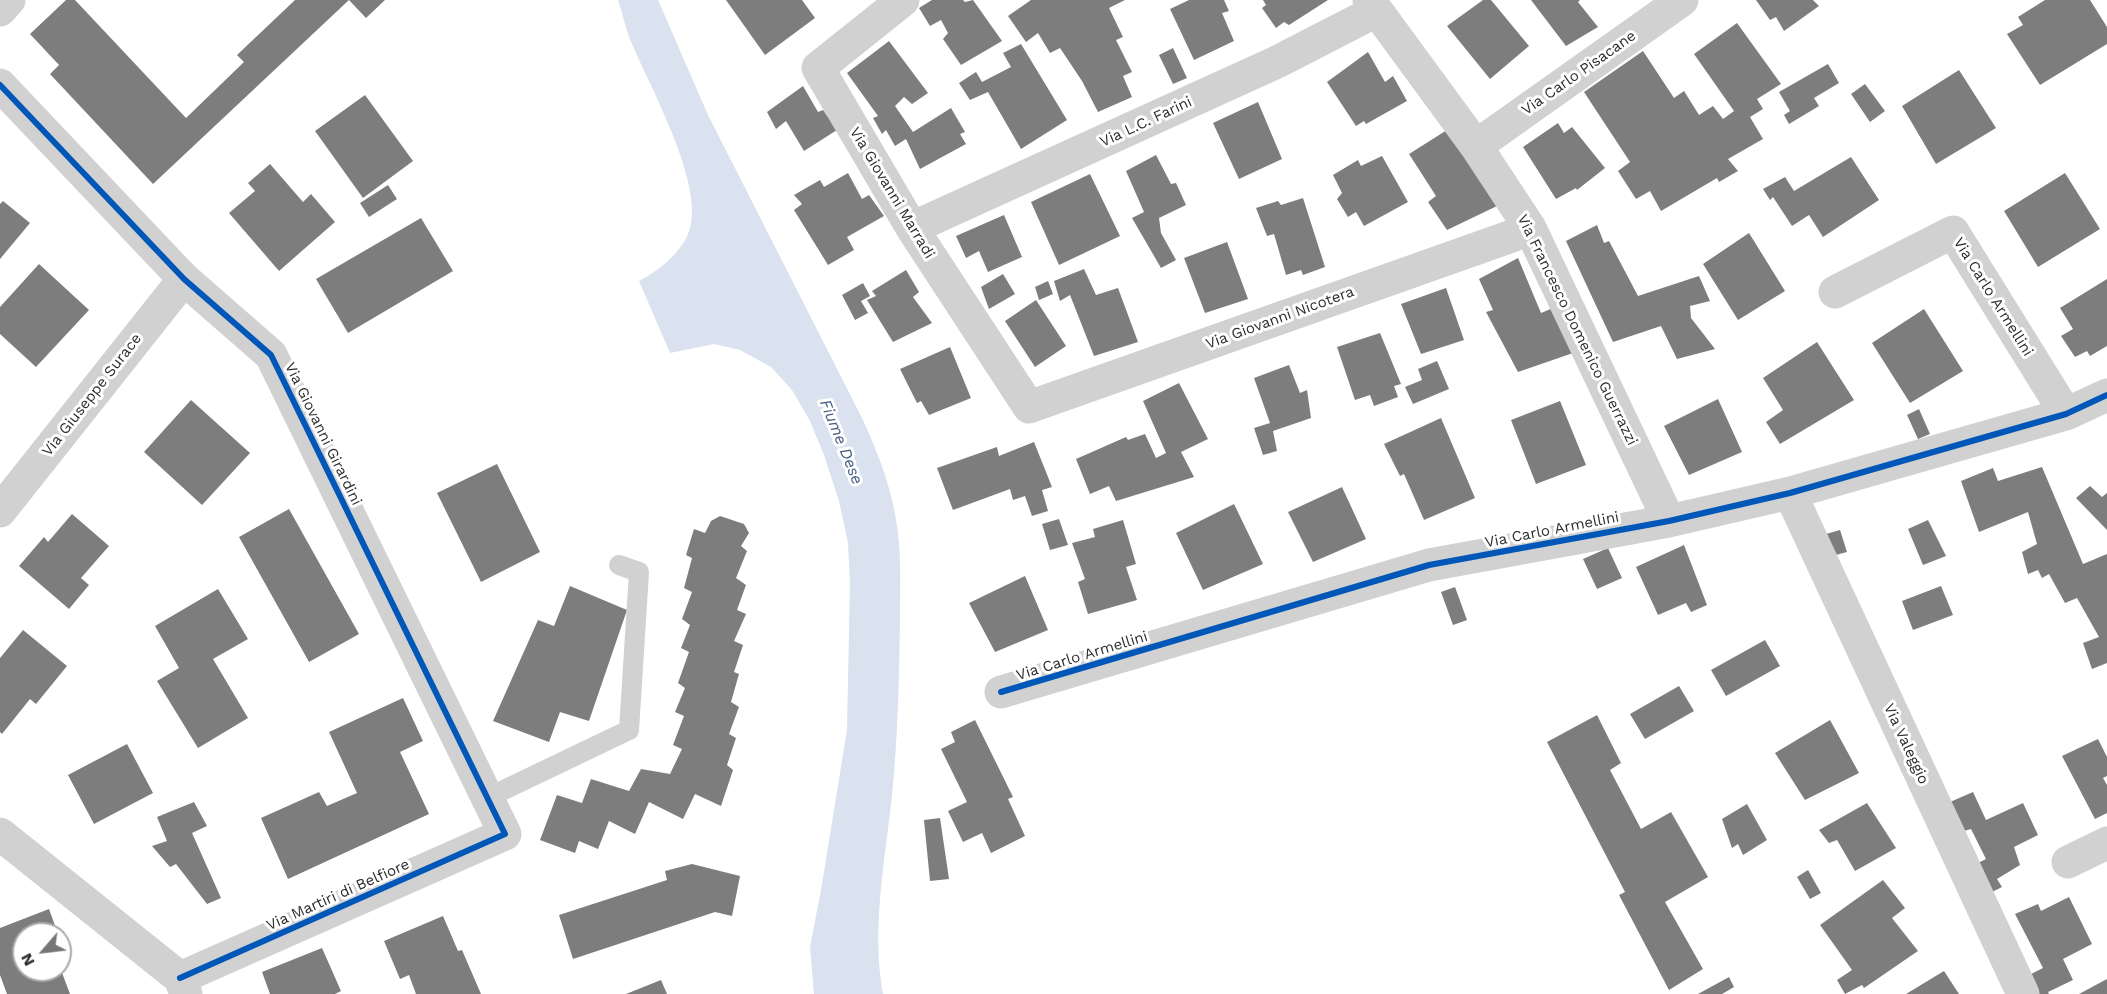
<!DOCTYPE html>
<html>
<head>
<meta charset="utf-8">
<style>
  body { margin:0 }
  #map { position:relative; width:2107px; height:994px; overflow:hidden; background:#fff; font-family:"Work Sans",sans-serif }
  canvas { display:block }
  .north { position:absolute; left:12px; top:922px; width:60px; height:60px; box-sizing:border-box; background:#fff; border:2px solid #ababab; border-radius:50%; rotate:242deg; font-size:16px; font-weight:700; line-height:24px; text-align:center; color:#2c2c2c }
  .north::after { content:''; display:block; margin:auto; width:21px; height:27px; background:#767676; clip-path:polygon(50% 0,100% 100%,50% 72%,0 100%) }
</style>
</head>
<body>
<div id="map">
<canvas width="2107" height="994"></canvas>
<div class="north">N</div>
</div>
<script>
const ctx = document.querySelector('canvas').getContext('2d');
ctx.lineJoin = 'round';
function fillPath(path, color) { ctx.fillStyle = color; ctx.fill(path, 'evenodd'); }
function strokePath(path, color, width, dash) { ctx.strokeStyle = color; ctx.lineWidth = width; ctx.lineCap = dash ? 'butt' : 'round'; ctx.setLineDash(dash || []); ctx.stroke(path); }
function drawText(font, color, halo, rows, align = 'center') {
  ctx.font = font + ' "Work Sans",sans-serif'; ctx.lineWidth = 6; ctx.setLineDash([]); ctx.textBaseline = 'middle'; ctx.strokeStyle = halo; ctx.fillStyle = color; for (const [text, x, y, turn = 0] of rows) {
    ctx.save(); ctx.translate(x, y); ctx.rotate((+turn || 0) * Math.PI / 180); ctx.textAlign = isNaN(turn) ? turn : align; if (halo) ctx.strokeText(text, 0, 0); ctx.fillText(text, 0, 0); ctx.restore();
  }
}
fillPath(new Path2D(`
  M618,0h40l50,115 155,305c14,31 26,61 32,94 7,35 5,70 5,105 -1,59 -2,118 -8,176 -7,67 -21,133 -9,199h-69l-4,-47 11,-57 26,-160 3,-148 -2,-39 -9,-42 -15,-46 -14,-34 -18,-31 -21,-23 -31,-17 -26,-6 -44,9 -31,-72c19,-10 40,-26 49,-47 20,-44 -38,-147 -56,-190 -6,-14 -9,-29 -14,-44z`), '#d9e2ee');
fillPath(new Path2D(`
  M66,0h9l111,118 58,-56 -7,-7 58,-55h54l-196,184 -103,-110 9,-9 -29,-31z
  M349,0h36l-19,18z
  M726,0h76l13,18 -50,37z
  M932,0h31l2,2 8,-2 29,41 -41,24 -18,-26 5,-6 -7,-13 -11,6 -11,-18z
  M1031,0h94l-16,8 14,29 -7,3 16,32 -9,4 9,21 -34,15 -16,-31 -22,-33 -10,5 -12,-20 -12,9 -18,-26z
  M1189,0h35l5,11 -7,2 12,28 -40,19 -24,-51z
  M1263,0h65l-39,25 -5,-3 -8,6 -14,-20 4,-3z
  M1483,0h8l38,46 -39,33 -43,-53z
  M1531,0h49l-2,2 20,25 -32,19z
  M1756,0h57l6,6 -35,25 -8,-14 -6,3z
  M2045,0h45l17,27v17l-67,41 -33,-51 16,-9 -5,-8z
  M1737,23l44,61 -24,15 6,10 -13,8 13,22 -35,20 10,12 -19,11 -2,-4 -56,33 -11,-20 -14,8 -18,-28 12,-9 -46,-70 59,-41 31,47 10,-7 15,24 14,-9 10,13 11,-8 -40,-57z
  M889,41l39,52 -16,11 -8,-7 -9,9 18,26 38,-24 14,24 -5,2 6,10 -46,25 -14,-30 -11,7 -9,-16 -4,4 -9,-16 5,-2 -31,-43z
  M1021,44l46,76 -46,29 -33,-57 -18,8 -11,-17 17,-11 6,10 29,-15 -8,-14z
  M1173,48l14,30 -14,6 -14,-29z
  M1368,52l17,30 8,-6 14,25 -41,23 -2,-3 -8,5 -29,-44z
  M1828,64l11,19 -25,15 5,8 -30,18 -5,-9 6,-4 -11,-19z
  M1959,70l37,58 -60,36 -34,-58z
  M1865,84l20,27 -15,11 -19,-28z
  M803,86l15,26 5,-2 14,20 -33,21 -18,-30 -10,8 -9,-17z
  M365,95l48,66 -50,37 -48,-67z
  M1258,102l24,57 -43,20 -26,-56z
  M1558,123l6,10 8,-6 33,41 -28,22 -1,-2 -20,11 -33,-52z
  M1447,130l50,76 -50,24 -19,-28 8,-6 -27,-42z
  M1156,155l15,29 5,-1 10,22 -27,13 2,15 15,27 -15,8 -29,-50 12,-6 -18,-41z
  M1382,156l26,46 -44,24 -8,-14 -8,5 -11,-18 5,-6 -9,-18 25,-15 3,6z
  M1851,157l28,43 -56,37 -14,-22 -17,11 -19,-29 -3,3 -7,-11 22,-12 9,14z
  M270,164l33,38 8,-8 24,28 -56,49 -50,-58 26,-22 -7,-8z
  M848,173l14,26 7,-4 15,21 -37,21 7,13 -26,15 -34,-55 8,-6 -8,-9 26,-15 4,7z
  M2065,173l35,56 -62,38 -34,-56z
  M1090,174l30,62 -61,29 -28,-63z
  M388,185l9,14 -28,18 -9,-14z
  M1303,198l22,69 -22,8 -2,-5 -15,5 -12,-41 -7,2 -11,-28 22,-7 3,4z
  M3,201l27,22 -30,36v-55z
  M1004,215l18,42 -34,15 -9,-21 -13,7 -10,-22z
  M421,218l32,53 -105,62 -32,-54z
  M1597,225l7,18 5,-2 29,55 61,-20 11,25 -20,5 1,12 24,31 -38,10 -16,-33 -48,16 -47,-101z
  M1749,233l36,58 -47,29 -35,-56z
  M1227,242l21,57 -43,14 -21,-55z
  M1518,258l23,55 12,-5 20,45 -55,19 -32,-60 7,-2 -14,-31z
  M39,264l50,46 -53,57 -36,-33v-27z
  M1084,269l12,26 22,-7 20,54 -44,14 -24,-61 -10,6 -6,-20z
  M906,270l13,22 -6,5 19,26 -39,19 -26,-42 9,-4 -4,-5z
  M1003,274l12,20 -26,15 -8,-22z
  M2107,279v67l-17,10 -3,-5 -12,6 -14,-21 12,-7 -13,-21z
  M1048,281l5,13 -14,6 -4,-13z
  M863,283l7,13 -9,5 7,12 -13,7 -13,-25z
  M1446,288l18,52 -43,14 -20,-50z
  M1036,300l30,46 -31,21 -30,-46z
  M1924,309l39,62 -53,32 -38,-60z
  M1380,333l21,51 -7,2 4,11 -24,9 -4,-11 -15,5 -18,-53z
  M1817,342l37,58 -74,44 -14,-22 17,-12 -20,-32z
  M950,347l21,51 -42,17 -8,-14 -4,2 -17,-34z
  M1437,361l12,28 -36,15 -8,-17 17,-7 -4,-11z
  M1289,365l11,28 7,-3 4,28 -38,13 4,20 -14,4 -9,-27 16,-5 -16,-45z
  M1179,383l29,56 -27,13 13,25 -78,24 -7,-15 -19,8 -14,-35 50,-22 2,3 17,-6 11,24 10,-5 -23,-52z
  M1718,399l24,53 -53,23 -25,-49z
  M191,400l59,53 -48,52 -58,-53z
  M1560,401l26,64 -50,19 -25,-64z
  M1919,409l11,25 -12,5 -11,-24z
  M1441,418l34,80 -51,22 -20,-46 -4,2 -16,-32z
  M1034,442l18,45 -10,3 6,21 -16,5 -7,-20 -12,4 -3,-11 -57,21 -16,-42 60,-21 2,9z
  M497,464l43,88 -59,30 -44,-89z
  M2042,467l41,97 24,-10v109l-15,6 -9,-26 16,-6 -22,-39 -12,5 -16,-29 -7,4 -4,-8 -10,4 -6,-22 15,-8 -9,-32 -49,20 -18,-51 32,-13 5,13z
  M2090,486l12,11 5,-4v37l-31,-32z
  M1342,487l24,52 -53,23 -25,-50z
  M1234,504l29,60 -60,26 -27,-57z
  M289,509l70,125 -50,28 -70,-125z
  M72,514l37,32 -28,32 8,7 -20,24 -50,-43 25,-29 4,5z
  M720,516l24,8 5,9 -8,13 6,5 -11,27 10,7 -9,25 9,4 -12,27 9,4 -9,27 5,2 -8,28 8,5 -10,27 7,4 -9,27 6,5 -12,36 -26,-12 -12,25 -34,-17 -14,32 -26,-13 -11,28 -19,-8 -4,12 -35,-13 17,-45 25,8 9,-24 38,12 12,-22 29,5 12,-25 -9,-4 11,-29 -9,-4 10,-24 -7,-5 11,-31 -8,-4 9,-23 -8,-6 10,-27 -8,-4 8,-30 -6,-3 8,-26 11,4 6,-12z
  M1059,519l9,26 -18,5 -8,-26z
  M1123,520l13,44 -10,3 11,33 -49,14 -10,-32 7,-3 -13,-36 23,-6 -2,-8z
  M1928,520l18,36 -23,9 -15,-36z
  M1840,530l7,22 -15,4 -6,-22z
  M1684,545l23,60 -16,7 -5,-9 -28,12 -22,-48z
  M1608,548l14,30 -25,11 -14,-30z
  M1025,576l23,54 -53,22 -26,-49z
  M570,586l57,24 -38,111 -29,-9 -11,30 -56,-21 45,-101 16,6z
  M1941,586l12,29 -40,15 -11,-29z
  M1455,587l12,33 -14,5 -12,-33z
  M218,589l30,50 -35,20 35,59 -50,30 -41,-67 22,-13 -24,-42z
  M23,630l44,36 -31,38 -6,-5 -28,35 -2,-2v-74z
  M1765,640l15,26 -54,30 -15,-26z
  M1679,686l15,25 -49,28 -15,-25z
  M403,698l20,43 -23,11 29,62 -141,65 -27,-61 58,-26 8,14 30,-13 -28,-61z
  M1597,715l24,48 -11,7 31,59 30,-17 37,65 -43,25 38,67 -34,21 -50,-95 6,-3 -78,-150z
  M975,720l38,77 -5,2 17,37 -34,17 -9,-20 -19,9 -15,-31 19,-9 -26,-53 14,-7 -4,-10z
  M1830,720l29,53 -54,27 -30,-47z
  M2098,739l9,18v19l-4,2 4,7v28l-12,6 -33,-63z
  M127,744l26,49 -59,31 -26,-49z
  M1973,792l13,28 37,-17 15,32 -24,12 6,18 -23,14 5,8 -18,9 -14,-29 16,-8 -15,-30 -7,2 -14,-29z
  M194,802l13,24 -15,7 29,65 -14,6 -31,-40 -6,3 -18,-21 15,-5 -10,-24z
  M1867,803l29,45 -41,23 -18,-31 -8,3 -10,-13z
  M1747,804l20,36 -24,15 -5,-11 -6,4 -10,-29z
  M940,818l9,61 -19,2 -6,-61z
  M692,864l48,12 -8,40 -17,-4 -142,47 -14,-44 108,-35 -2,-9z
  M1808,870l13,23 -11,6 -13,-22z
  M1883,880l22,28 -13,10 26,33 -54,37 -2,-3 -17,9 -8,-14 15,-10 -32,-45z
  M2069,897l23,47 -29,15 10,21 -25,12 1,2h-21l-7,-15 22,-11 -28,-54 23,-10 3,7z
  M49,909l9,25h-34v36h37l9,24h-63l-7,-19v-47z
  M443,916l15,35 4,-1 19,44h-65l-7,-19 -9,4 -16,-38z
  M322,948l19,43 -6,3h-65l-8,-22z
  M1944,971l15,23h-53z
  M1729,977l5,10 -12,7h-24z
  M2107,979v15h-28z
  M661,980l6,14h-41z`), '#7d7d7d');
strokePath(new Path2D(`
  M487,798l142,-68 10,-158 -20,-7`), '#d1d1d1', 20);
strokePath(new Path2D(`
  M903,0l-85,68 94,160 117,179 483,-171 18,-8
  M1369,0l107,146 54,82 139,293
  M0,10l9,-10
  M0,85l184,194 87,76 234,479 -325,144
  M1476,146l206,-146
  M912,228l365,-166 99,-51
  M1835,292l118,-60 113,182
  M1790,493l233,501
  M0,511l184,-232
  M1001,692l428,-127 240,-44 121,-28 276,-79 41,-19
  M0,834l180,144 6,16
  M2068,862l39,-19`), '#d1d1d1', 33);
strokePath(new Path2D(`
  M0,85l184,194 87,76 234,479 -325,144
  M1001,692l428,-127 240,-44 121,-28 276,-79 41,-19`), '#0057b8', 6);
drawText('15px', '#2c2c2c', '#fff', [
  ["Via Carlo Pisacane",1579,73,-35],
  ["Via L.C. Farini",1146,122,-25],
  ["Via Giovanni Marradi",892,193,59],
  ["Via Carlo Armellini",1993,297,58],
  ["Via Giovanni Nicotera",1280,318,-20],
  ["Via Francesco Domenico Guerrazzi",1577,330,64],
  ["Via Giuseppe Surace",92,395,-52],
  ["Via Giovanni Girardini",323,434,64],
  ["Via Carlo Armellini",1552,530,-11],
  ["Via Carlo Armellini",1082,656,-17],
  ["Via Valeggio",1906,744,65],
  ["Via Martiri di Belfiore",338,895,-24]
]);
drawText('italic 16px', '#456083', '#fff', [
  ["Fiume Dese",841,442,68]
]);
</script>
</body>
</html>
